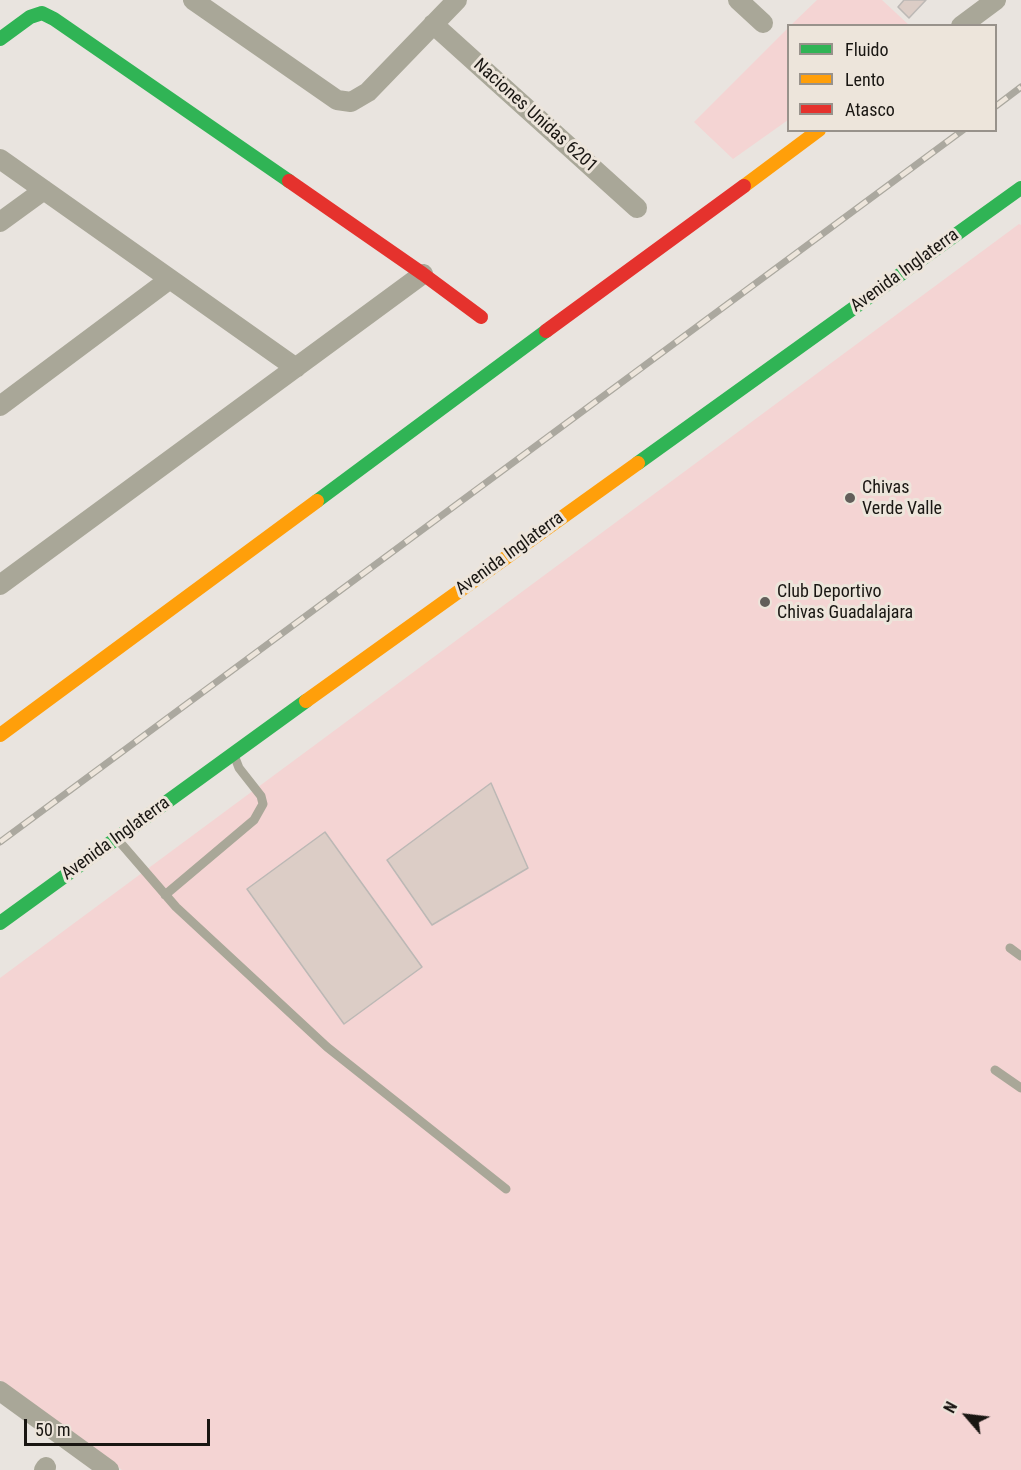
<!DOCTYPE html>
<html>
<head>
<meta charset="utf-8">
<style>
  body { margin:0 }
  #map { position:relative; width:1021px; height:1470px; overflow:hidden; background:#e9e4df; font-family:"Roboto Condensed",sans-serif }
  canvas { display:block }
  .legend { position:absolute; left:787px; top:24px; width:210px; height:108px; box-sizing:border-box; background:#ede5db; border:2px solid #98928b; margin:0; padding:8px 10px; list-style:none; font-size:18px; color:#191612 }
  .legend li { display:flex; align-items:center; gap:12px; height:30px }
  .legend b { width:30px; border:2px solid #98928b }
  .north { position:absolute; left:937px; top:1386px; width:60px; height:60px; -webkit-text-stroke:4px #ede5db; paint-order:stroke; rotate:298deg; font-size:16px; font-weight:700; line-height:24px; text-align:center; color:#191612 }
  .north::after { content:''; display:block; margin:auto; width:21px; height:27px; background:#191612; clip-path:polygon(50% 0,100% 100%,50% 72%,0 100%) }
  .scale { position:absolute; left:24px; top:1419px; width:186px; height:27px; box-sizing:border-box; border:3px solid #191612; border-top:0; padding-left:8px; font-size:18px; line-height:21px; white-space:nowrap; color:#191612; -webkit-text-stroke:4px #ede5db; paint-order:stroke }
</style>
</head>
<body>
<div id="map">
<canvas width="1021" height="1470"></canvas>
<ul class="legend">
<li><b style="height:8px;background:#30b455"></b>Fluido</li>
<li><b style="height:8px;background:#ff9f0a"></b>Lento</li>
<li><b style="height:8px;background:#e5322d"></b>Atasco</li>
</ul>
<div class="north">N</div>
<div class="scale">50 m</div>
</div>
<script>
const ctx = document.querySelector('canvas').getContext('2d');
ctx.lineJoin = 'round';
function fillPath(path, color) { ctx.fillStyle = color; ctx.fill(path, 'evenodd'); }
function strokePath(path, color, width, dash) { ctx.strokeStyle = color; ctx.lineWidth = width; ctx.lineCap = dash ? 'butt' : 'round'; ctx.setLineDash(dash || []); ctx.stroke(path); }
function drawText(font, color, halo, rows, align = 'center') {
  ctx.font = font + ' "Roboto Condensed",sans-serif'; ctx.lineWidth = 6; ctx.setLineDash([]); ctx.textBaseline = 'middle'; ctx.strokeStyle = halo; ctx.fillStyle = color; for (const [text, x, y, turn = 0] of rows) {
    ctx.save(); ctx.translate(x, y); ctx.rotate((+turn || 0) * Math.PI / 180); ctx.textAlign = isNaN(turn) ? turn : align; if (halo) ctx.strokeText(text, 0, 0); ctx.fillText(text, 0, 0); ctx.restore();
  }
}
fillPath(new Path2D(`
  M817,0h65l27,25h-118z
  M788,28v92l-55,39 -39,-37z
  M1019,224l2,1v1245h-899l-122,-90v-402z`), '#f4d4d3');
const building = new Path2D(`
  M904,0h22l-17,18 -11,-11z
  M491,783l37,85 -96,57 -45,-65z
  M325,832l97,135 -78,57 -97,-135z`);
fillPath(building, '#dccdc6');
strokePath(building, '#bcb8b5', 1.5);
strokePath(new Path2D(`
  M118,840l58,67 151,140 179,142
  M165,895l89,-75 9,-16 -2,-8 -22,-28 -5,-13
  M1010,948l11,8
  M995,1070l26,18`), '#a9a798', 9);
strokePath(new Path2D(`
  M193,0l144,100 14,2 17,-10 89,-92
  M738,0l25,23
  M433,24l204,184
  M961,26l35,-26
  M0,159l296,209
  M0,222l44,-32
  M0,406l170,-127
  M0,585l423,-311
  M0,1391l109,79
  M44,1470l2,-3`), '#a9a798', 20);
strokePath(new Path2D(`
  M0,39l30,-22 12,-4 12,6 235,162
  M638,463l383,-275
  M317,501l229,-170
  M0,923l306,-222`), '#30b455', 14);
strokePath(new Path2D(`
  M744,186l75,-56
  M306,701l332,-238
  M0,735l317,-234`), '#ff9f0a', 14);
strokePath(new Path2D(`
  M289,181l134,93 58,43
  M546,331l198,-145`), '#e5322d', 14);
const rail = new Path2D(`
  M996,106l25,-19
  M0,842l963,-712`);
strokePath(rail, '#aba89f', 7);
strokePath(rail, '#ede5db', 4.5, [14]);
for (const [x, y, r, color] of [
  [850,498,6,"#625e5a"],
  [765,602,6,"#625e5a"]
]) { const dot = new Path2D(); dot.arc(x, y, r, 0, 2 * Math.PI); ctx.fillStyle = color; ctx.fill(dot); strokePath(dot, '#ede5db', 2); }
drawText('18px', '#191612', '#ede5db', [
  ["Naciones Unidas 6201",535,116,42],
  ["Avenida Inglaterra",905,271,-36],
  ["Avenida Inglaterra",510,554,-36],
  ["Avenida Inglaterra",116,839,-36]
]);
drawText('18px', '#191612', '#ede5db', [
  ["Chivas",862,488],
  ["Verde Valle",862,509],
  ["Club Deportivo",777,592],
  ["Chivas Guadalajara",777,613]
], 'left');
</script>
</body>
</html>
